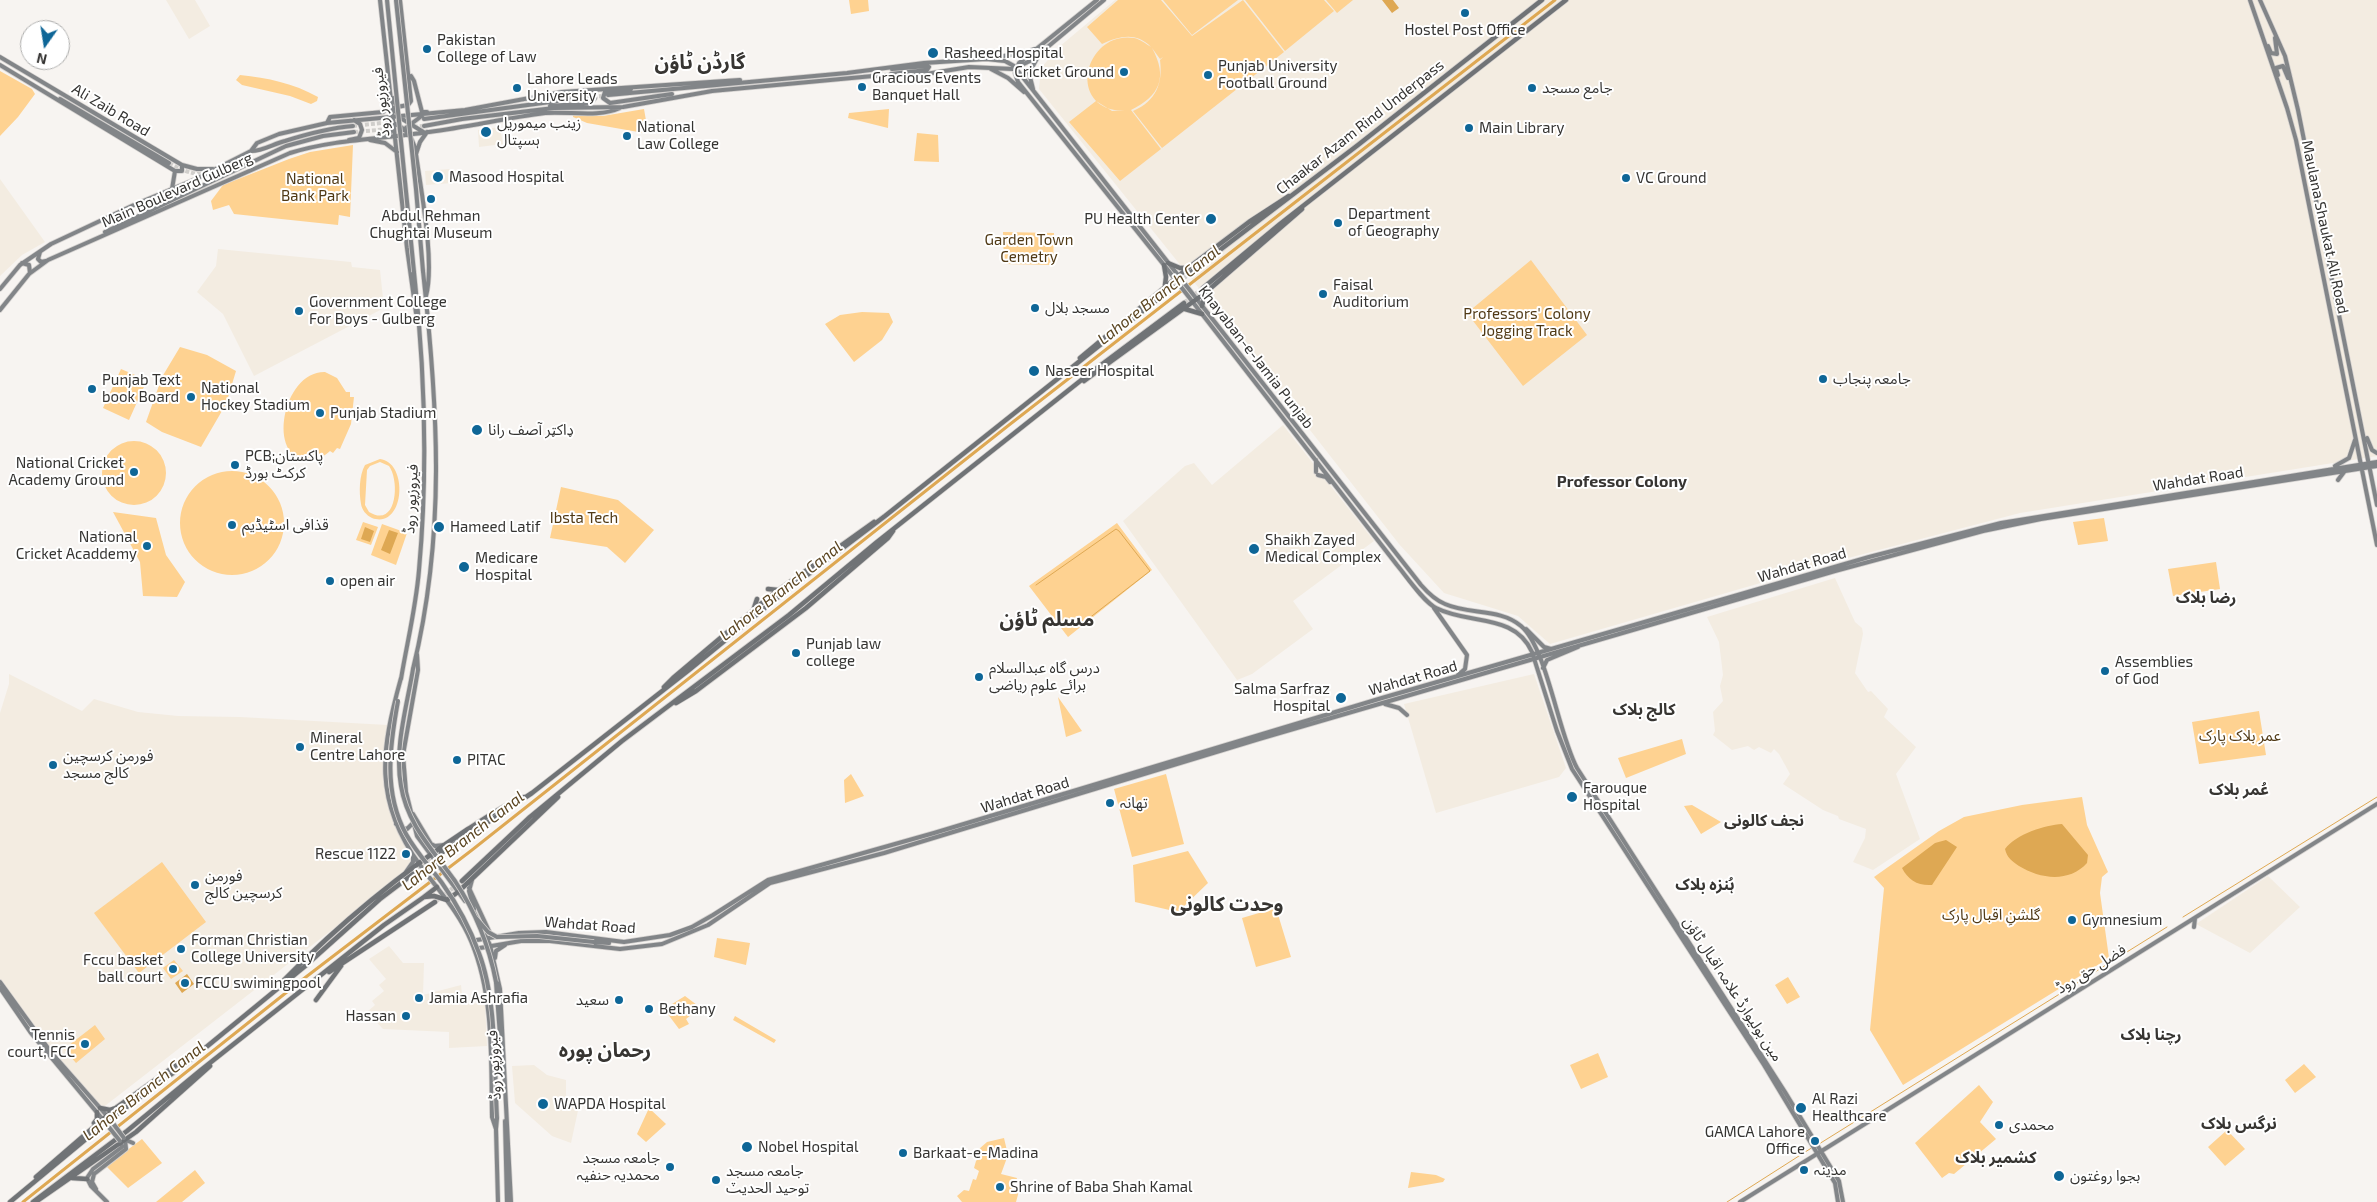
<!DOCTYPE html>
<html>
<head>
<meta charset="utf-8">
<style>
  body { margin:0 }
  #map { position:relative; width:2377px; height:1202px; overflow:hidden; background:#f7f4f1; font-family:"Exo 2",sans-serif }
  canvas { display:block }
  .north { position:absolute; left:20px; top:20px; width:50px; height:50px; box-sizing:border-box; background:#fff; border:1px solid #aeaead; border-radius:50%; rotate:193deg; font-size:14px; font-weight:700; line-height:20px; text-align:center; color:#353432 }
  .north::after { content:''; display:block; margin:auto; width:18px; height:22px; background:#0e6697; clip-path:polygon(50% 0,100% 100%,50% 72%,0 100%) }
</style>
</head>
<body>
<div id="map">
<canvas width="2377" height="1202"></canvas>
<div class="north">N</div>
</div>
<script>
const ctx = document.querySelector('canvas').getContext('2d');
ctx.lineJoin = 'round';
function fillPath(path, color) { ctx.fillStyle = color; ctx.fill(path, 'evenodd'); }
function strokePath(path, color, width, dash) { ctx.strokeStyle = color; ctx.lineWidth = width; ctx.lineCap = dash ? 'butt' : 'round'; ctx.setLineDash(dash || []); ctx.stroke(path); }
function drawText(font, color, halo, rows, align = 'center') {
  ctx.font = font + ' "Exo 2","Noto Sans Arabic",sans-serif'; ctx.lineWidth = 4; ctx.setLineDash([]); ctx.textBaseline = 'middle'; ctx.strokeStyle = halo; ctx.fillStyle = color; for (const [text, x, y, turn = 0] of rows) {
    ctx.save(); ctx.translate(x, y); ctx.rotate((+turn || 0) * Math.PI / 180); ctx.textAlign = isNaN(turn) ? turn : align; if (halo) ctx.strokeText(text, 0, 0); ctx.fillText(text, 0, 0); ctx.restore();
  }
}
fillPath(new Path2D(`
  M166,0h29l15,26 -21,13z
  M1115,0h1262v456l-357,57 -187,49 -283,82 -32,-28 -74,-23 -45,-49 -189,-242 -171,-213 2,-21 18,-21z
  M500,127l3,17 -24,3 -1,-17z
  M450,169l2,14 -26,2 -1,-14z
  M0,179l45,63 -23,13 -22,21z
  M218,249l133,13 1,5 28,3 4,38 -130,68 -31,-62 -26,-22 19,-26z
  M1283,425l91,116 -81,60 20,28 -61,45 -15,6 -114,-159 62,-55 9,-3 18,22z
  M1835,578l20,44 7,6 1,6 -8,39 13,19 3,-1 17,18 -4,8 32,30 -20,27 24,65 -47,31 -20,-8 12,-24 1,-9 -27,-10 -1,-3 -15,-6 -40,-26 7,-10 -11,-20 -5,-5 -3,4 -12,-6 -5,3 -6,-4 -16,4 -19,-15 2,-4 -2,-19 10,-11 -3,-15 3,-11 -4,-33 -12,-25z
  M9,674l73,37 12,-12 44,13 40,4 62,1 148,8 -4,25v26l10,45 24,42 -317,246 -101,-123v-273l9,-29z
  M1534,674l32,94 -7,9 -123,36 -32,-109z
  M2268,876l32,31 -50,46 -54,-29z
  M389,946l14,17h21l-1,32 38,-10 2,19 22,-1 2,43 -38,2v-16l-66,-3 -16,-17 8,-7 -3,-4 12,-10 -5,-6 7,-6 -17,-20z
  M534,1065l13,10 19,5v23l13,3 -8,37 -19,-7 -37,-33 -3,-37z`), '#f3ece1');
fillPath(new Path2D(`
  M849,0h19l1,11 -18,3z
  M1118,0h43l31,36 51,-36 41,52 -122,96 -29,-37c23,-10 30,-27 27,-51l3,-3 -3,2 -8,-11c16,29 8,48 -21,62l30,39 -41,32 -51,-59 27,-21 16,10 17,-1c-6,0 -13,1 -19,-1 -42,-14 -20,-78 24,-71 6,1 12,6 17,9 -15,-15 -31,-11 -49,-3l-15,-17z
  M1163,0h75l-46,35z
  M1245,0h79l10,11 -49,40z
  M1326,0h27l-16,13z
  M0,71l32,18 3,5 -17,23 -18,19z
  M240,75c28,3 53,8 78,22l-1,4 -6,3 -21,-8 -48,-11 -6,-5z
  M644,109l4,23 -4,1 -57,-10 -14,-6v-2l30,1z
  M889,109l-1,19 -40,-10 1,-5z
  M917,133l21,2 1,27 -25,-1z
  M353,145l-3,72 -11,-2 -1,10 -104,-11 -5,-9 -16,5 -2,-9 12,-16 66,-26 21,-7z
  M1003,232l51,1 -1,32 -49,-1z
  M1531,260l56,75 -64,51 -56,-73z
  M862,312l27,1 4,9 -11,18 -28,22 -29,-38 15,-9z
  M180,347l27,8 29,16 -10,33 -25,43 -39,-15 -16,-10 16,-45z
  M121,369l26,11 -18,40 -26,-12z
  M325,372l12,6 9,14h4v5h4l-3,27 -11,25 -3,-1 -4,5 -3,-2c-5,5 -13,9 -21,9 -43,1 -27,-89 16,-88z
  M102 473a32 32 0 1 1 64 0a32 32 0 1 1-64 0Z
  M380,459c29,3 25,71 -8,59 -6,-3 -10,-8 -11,-14 -2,-12 -2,-28 4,-39zM380,462l9,4c11,15 8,63 -20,46l-4,-7 2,-35 3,-4z
  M180 523a52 52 0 1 1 104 0a52 52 0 1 1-104 0Z
  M561,487l57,13 36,30 -29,33 -18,-16 -57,-9z
  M113,512l43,6 10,37 19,27 -8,15 -34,-1 -3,-34z
  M2104,518l4,23 -30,4 -5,-23z
  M363,522l15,5 -7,18 -15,-5z
  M1117,523l35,47 -84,67 -39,-51z
  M382,524l25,9 -11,32 -25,-10z
  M2216,562l4,27 -47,7 -5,-27z
  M1058,697l24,34 -16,6z
  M2259,711l7,44 -67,9 -7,-42z
  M1682,739l4,15 -60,24 -8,-20z
  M851,774l13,22 -19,7 -1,-23z
  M1166,774l18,70 -52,13 -18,-68z
  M2082,797l5,28 21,47 -6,5 -2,16 9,65 -206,127 -33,-55 14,-142 -10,-11 65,-46 25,-14 58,-12z
  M1692,805l29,17 -20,12 -17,-28z
  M1188,851l20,32 -30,29 -43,-10 -2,-37z
  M162,862l44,60 -67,51 -45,-60z
  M1276,908l15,49 -35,10 -14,-49z
  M717,938l33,5 -4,22 -32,-8z
  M174,960l9,11 -12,8 -8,-11z
  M1788,977l12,20 -13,7 -12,-19z
  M685,996l12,9 -4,3 2,4 -9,7 3,5 -10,5 -15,-20z
  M735,1016l41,24 -2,3 -41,-23z
  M95,1025l10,14 -29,24 -12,-14z
  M1598,1053l10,24 -27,12 -11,-24z
  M2304,1064l12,13 -21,16 -10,-13z
  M1979,1085l14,17 -13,20 16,17 -42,35 -5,-1 -7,5 -27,-35z
  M649,1108l17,16 -20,18 -9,-8z
  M2227,1130l18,19 -20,17 -17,-19z
  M1004,1138l4,17 -7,19 16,4 -3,11 5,2 -3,11h-54l-5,-6 7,-6 5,1 4,-12 3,1 3,-9 -5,-3 2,-7 8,-9 -5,-3 8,-7z
  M142,1139l20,24 -34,25 -22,-22z
  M195,1170l10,13 -23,19h-26z
  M1411,1172l25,3 9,4 -2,3 -35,6z`), '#fed291');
fillPath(new Path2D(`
  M1382,0h11l6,8 -7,5z
  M365,527l9,4 -4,11 -9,-3z
  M389,530l9,3 -8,21 -9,-4z
  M2062,824l26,31 -1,8c-18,20 -47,16 -68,3 -7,-5 -12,-8 -14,-17 11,-15 40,-24 57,-25z
  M1946,840l11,7 -25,38c-14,1 -24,-5 -30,-17l33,-25z
  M187,974l7,10 -12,9 -7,-10z`), '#dea853');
strokePath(new Path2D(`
  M1036,585l80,-56 3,2 31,40 -71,55
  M2183,917l194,-120
  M1819,1144l348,-217
  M1727,1202l86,-55`), '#dea853', 1);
strokePath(new Path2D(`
  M23,1202l279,-222 170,-130 537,-425 546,-425`), '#dea853', 3);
strokePath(new Path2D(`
  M587,97l18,-1
  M353,126l48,-5
  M354,132l70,-6
  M169,163c18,10 31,14 51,10`), '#d0cecb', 4, [4, 2]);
strokePath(new Path2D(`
  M1173,287l18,-15
  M1184,303l19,-15
  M413,874l28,-21
  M435,902l27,-21`), '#d0cecb', 4.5, [4.5, 2]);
const major = new Path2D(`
  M380,0l27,248 9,65
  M1097,0l-78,63 -4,10 3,9 146,183 233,300c10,12 26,36 39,43 33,17 79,5 96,44l25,79 15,38 192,296 71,118 3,19
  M2250,0l37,108 9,32 81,405
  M2260,0l25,56 13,54 79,395
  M2268,46l3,7 6,1 -2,-16
  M0,57l182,108 15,4h16
  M988,58l31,-4 16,-5
  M0,65l175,106 -3,18
  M991,69l17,9 16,14
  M891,74l36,-4 2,-3 -2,-1 -35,3
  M2278,75l-2,-7 7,-2 5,12
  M411,76l3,5 8,31h5
  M631,89l-26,3 -2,6 7,5 62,-9
  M1033,89l-4,-16 11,-20
  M608,95l239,-22 77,-10 62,-4 19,2 9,5 407,519c7,8 14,15 24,19 24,11 55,4 76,22 26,22 37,107 56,142l208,324 54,89 4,21
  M393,98l4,9 11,-2 3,-4 -11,-101
  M540,98l48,-5 7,5 -4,5 -41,3
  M60,99l109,64
  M394,108l5,9 26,16
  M424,119l163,-22
  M385,120c18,5 27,14 31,32
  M327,123l3,-6 53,-5 5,-4 2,-5
  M424,126l38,-7 92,-11 69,-1 89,-16 161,-15 53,-2 43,-7 44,2 19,-9 72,-60
  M403,130l20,-15
  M387,136l3,-3 2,-5 -4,-7
  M349,140l10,-2 3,-8 -2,-6 -6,-4
  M370,140l15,3 12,9
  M251,151c12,0 22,-7 34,-10 22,-7 44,-13 68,-15
  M175,171h7v-6
  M105,232l181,-86 37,-10 31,-4
  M40,252l-2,7 3,3 5,-1
  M22,263l7,2 1,8
  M0,289l20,-24 31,-21 85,-40 60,-25 55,-28 6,-8 22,-9 48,-11 138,-13 97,-18 178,-12
  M426,296c9,-34 -5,-105 -10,-142l4,-12 7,-10
  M0,310l29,-36 19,-14 242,-107c45,-14 92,-14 139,-21 39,-5 77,-14 116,-19 24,-2 53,5 75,-5
  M2367,438l5,12 5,3
  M1316,460v12
  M2335,466l14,-8 6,-18
  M1318,475l8,2 4,5
  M2338,480l6,-8
  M1434,608l33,47 -2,14 -7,6
  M1526,629l18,18 7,2
  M417,654l1,16 -15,85 3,37 11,44 48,65
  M1543,668l4,-8 31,-13
  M413,669c33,-135 25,-261 10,-398
  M401,678c-20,72 -28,123 19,187 18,25 39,47 51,76 23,54 20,118 21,176l4,12
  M401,679c6,-36 15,-72 18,-109 9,-99 6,-199 -5,-298
  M1385,704l14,4 8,7
  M413,814l18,30 4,2 9,-1
  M396,824l5,4 6,1 5,-5
  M406,872l7,-10v-6
  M472,880l-3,11 5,18
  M469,888l20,43
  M472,908l18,37 10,44 11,213
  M2194,927l1,-9
  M471,941l48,-8 27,-1 78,10 46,-7 22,-8 21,-12 55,-35 166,-47 448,-135 487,-141 132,-34 376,-61
  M594,942l15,1
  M474,949l47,-8h29l70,8 42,-5 46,-19 62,-42 114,-30 375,-114 576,-168 148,-40 58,-12 336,-53
  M495,958l1,-7 9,-6
  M0,982l50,69 58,66
  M496,982l4,53
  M0,988l31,45 73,88
  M497,1118l-1,11 2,73
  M505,1121l2,81
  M126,1140l7,3
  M96,1189l-4,-7 2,-8 32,-25 -1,-10
  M107,1202l-16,-16 -4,-8 6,-9 29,-22 -2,-6
  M1740,1202l637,-398`);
const highway = new Path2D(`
  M1168,263l12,5h8
  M1164,265l2,12 -1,8
  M1191,272l167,-127 184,-145
  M1203,288l77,-64 286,-224
  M1202,306l3,-11
  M1185,309l17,5
  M1080,358l108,-90 61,-46 40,-26
  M1084,381l121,-88 97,-84
  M768,589l10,1
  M754,608l3,-9
  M664,687l9,-9 96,-81 105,-75
  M676,703l20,-12 110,-83 82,-70 5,-7
  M441,853l91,-60 157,-123 88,-72 108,-82 288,-229
  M462,881l68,-64 92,-76 167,-126 88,-73 212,-168 95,-71
  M424,897l13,-10
  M329,972l106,-70
  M283,981c56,-57 118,-108 185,-152 18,-11 36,-25 56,-32
  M316,1000l25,-34
  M100,1108l10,2 6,-2
  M94,1123l3,-4v-7
  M36,1177l81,-70 83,-59
  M72,1178l15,1
  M37,1201l99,-69 74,-66
  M10,1202l99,-82 79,-58 116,-95 76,-68 33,-25
  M33,1202l94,-71 74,-61 183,-145 40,-28 10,-1 13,4 11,-8 100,-95`);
strokePath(major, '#d4d1cf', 5.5);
strokePath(highway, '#d4d1cf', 6);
strokePath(major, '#828588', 4);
strokePath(highway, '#707376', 4.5);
const majorBridge = new Path2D(`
  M387,0l27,272
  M396,0l20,189 7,82
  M413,669c-6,37 -19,79 -12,117 6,38 32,64 54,95 20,30 34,65 41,101
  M398,701c-8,44 -15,91 8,133 10,18 24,33 36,49 15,21 28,45 37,70 18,47 15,114 18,165
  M476,918l12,14 9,5 40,-1 57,6
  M109,1118l15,20
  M104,1121l16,20`);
strokePath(majorBridge, '#d4d1cf', 5.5, []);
strokePath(majorBridge, '#828588', 4);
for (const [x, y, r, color] of [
  [1465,13,5,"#0e6697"],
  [427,49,5,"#0e6697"],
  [933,53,6,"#0e6697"],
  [1124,72,5,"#0e6697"],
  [1208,75,5,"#0e6697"],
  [862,87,5,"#0e6697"],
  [517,88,5,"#0e6697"],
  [1532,88,5,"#0e6697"],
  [1469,128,5,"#0e6697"],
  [486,132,6,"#0e6697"],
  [627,136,5,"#0e6697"],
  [438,177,6,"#0e6697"],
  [1626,178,5,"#0e6697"],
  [431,199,5,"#0e6697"],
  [1211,219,6,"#0e6697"],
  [1338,223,5,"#0e6697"],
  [1323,294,5,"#0e6697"],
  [1035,308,5,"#0e6697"],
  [299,311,5,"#0e6697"],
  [1034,371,6,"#0e6697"],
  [1823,379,5,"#0e6697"],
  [92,389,5,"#0e6697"],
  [191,397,5,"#0e6697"],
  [320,413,5,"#0e6697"],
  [477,430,6,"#0e6697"],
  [235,465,5,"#0e6697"],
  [134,472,5,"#0e6697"],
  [232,525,5,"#0e6697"],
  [439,527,6,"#0e6697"],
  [147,546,5,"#0e6697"],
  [1254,549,6,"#0e6697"],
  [464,567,6,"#0e6697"],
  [330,581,5,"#0e6697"],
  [796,653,5,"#0e6697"],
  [2105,671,5,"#0e6697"],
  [979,677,5,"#0e6697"],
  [1341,698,6,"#0e6697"],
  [300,747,5,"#0e6697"],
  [457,760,5,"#0e6697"],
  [53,765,5,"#0e6697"],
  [1572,797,6,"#0e6697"],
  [1110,803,5,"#0e6697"],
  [406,854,5,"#0e6697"],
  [195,885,5,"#0e6697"],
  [2072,920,5,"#0e6697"],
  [181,949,5,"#0e6697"],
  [173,969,5,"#0e6697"],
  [185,983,5,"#0e6697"],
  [419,998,5,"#0e6697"],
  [619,1000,5,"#0e6697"],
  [649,1009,5,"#0e6697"],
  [406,1016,5,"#0e6697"],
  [85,1044,5,"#0e6697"],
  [543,1104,6,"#0e6697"],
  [1801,1108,6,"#0e6697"],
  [1999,1125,5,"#0e6697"],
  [1815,1141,5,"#0e6697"],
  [747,1147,6,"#0e6697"],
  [903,1153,5,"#0e6697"],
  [670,1167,5,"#0e6697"],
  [1804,1170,5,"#0e6697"],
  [2059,1176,6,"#0e6697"],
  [716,1180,5,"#0e6697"],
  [1000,1187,5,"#0e6697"]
]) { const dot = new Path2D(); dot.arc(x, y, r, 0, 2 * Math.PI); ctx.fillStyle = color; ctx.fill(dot); strokePath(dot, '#fff', 2); }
drawText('15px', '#353432', '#fff', [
  ["Hostel Post Office",1465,30,"center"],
  ["Pakistan",437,40],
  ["College of Law",437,57],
  ["Rasheed Hospital",944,53],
  ["Punjab University",1218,66],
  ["Football Ground",1218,83],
  ["Cricket Ground",1114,72,"right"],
  ["Gracious Events",872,78],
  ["Banquet Hall",872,95],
  ["Lahore Leads",527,79],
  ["University",527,96],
  ["جامع مسجد",1542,88],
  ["زینب میموریل",497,123],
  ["ہسپتال",497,140],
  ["National",637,127],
  ["Law College",637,144],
  ["Main Library",1479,128],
  ["Masood Hospital",449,177],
  ["VC Ground",1636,178],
  ["Department",1348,214],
  ["of Geography",1348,231],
  ["Abdul Rehman",431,216,"center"],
  ["Chughtai Museum",431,233,"center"],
  ["PU Health Center",1200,219,"right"],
  ["Faisal",1333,285],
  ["Auditorium",1333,302],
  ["Government College",309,302],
  ["For Boys - Gulberg",309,319],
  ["مسجد بلال",1045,308],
  ["Naseer Hospital",1045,371],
  ["جامعہ پنجاب",1833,379],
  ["Punjab Text",102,380],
  ["book Board",102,397],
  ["National",201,388],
  ["Hockey Stadium",201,405],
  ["Punjab Stadium",330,413],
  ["ډاکټر آصف رانا",488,430],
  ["PCB;پاکستان",245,456],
  ["کرکٹ بورڈ",245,473],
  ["National Cricket",124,463,"right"],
  ["Academy Ground",124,480,"right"],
  ["قذافی اسٹیڈیم",242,525],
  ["Hameed Latif",450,527],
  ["National",137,537,"right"],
  ["Cricket Acaddemy",137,554,"right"],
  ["Shaikh Zayed",1265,540],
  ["Medical Complex",1265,557],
  ["Medicare",475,558],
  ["Hospital",475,575],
  ["open air",340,581],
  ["Punjab law",806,644],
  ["college",806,661],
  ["Assemblies",2115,662],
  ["of God",2115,679],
  ["درس گاہ عبدالسلام",989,668],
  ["برائے علوم ریاضی",989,685],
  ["Salma Sarfraz",1330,689,"right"],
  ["Hospital",1330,706,"right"],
  ["Mineral",310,738],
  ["Centre Lahore",310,755],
  ["فورمن کرسچین",63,756],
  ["کالج مسجد",63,773],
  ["PITAC",467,760],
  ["Farouque",1583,788],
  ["Hospital",1583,805],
  ["تھانہ",1120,803],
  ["Rescue 1122",396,854,"right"],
  ["فورمن",205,876],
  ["کرسچین کالج",205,893],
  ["Gymnesium",2082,920],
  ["Forman Christian",191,940],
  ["College University",191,957],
  ["Fccu basket",163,960,"right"],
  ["ball court",163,977,"right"],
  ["FCCU swimingpool",195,983],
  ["Jamia Ashrafia",429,998],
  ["سعید",609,1000,"right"],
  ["Bethany",659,1009],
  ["Hassan",396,1016,"right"],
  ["Tennis",75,1035,"right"],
  ["court, FCC",75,1052,"right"],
  ["Al Razi",1812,1099],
  ["Healthcare",1812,1116],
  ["WAPDA Hospital",554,1104],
  ["محمدی",2009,1125],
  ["GAMCA Lahore",1805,1132,"right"],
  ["Office",1805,1149,"right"],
  ["Nobel Hospital",758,1147],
  ["Barkaat-e-Madina",913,1153],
  ["جامعہ مسجد",660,1158,"right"],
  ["محمدیہ حنفیہ",660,1175,"right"],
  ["مدینہ",1814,1170],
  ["جامعہ مسجد",726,1171],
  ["توحید الحدیٽ",726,1188],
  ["بجوا روغتون",2070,1176],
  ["Shrine of Baba Shah Kamal",1010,1187]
], 'left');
drawText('15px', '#353432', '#fff', [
  ["فیروزپور روڈ",381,102,-96],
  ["Ali Zaib Road",111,110,31],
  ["Chaakar Azam Rind Underpass",1360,127,-38],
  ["Main Boulevard Gulberg",177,190,-24],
  ["Maulana Shaukat Ali Road",2325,227,78],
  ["Khayaban-e-Jamia Punjab",1256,357,52],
  ["Wahdat Road",2198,479,-9],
  ["فیروزپور روڈ",411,499,-87],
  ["Wahdat Road",1802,565,-16],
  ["Wahdat Road",1413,678,-16],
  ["Wahdat Road",1025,795,-17],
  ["Wahdat Road",590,925,4],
  ["فضل حق روڈ",2091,969,-32],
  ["مین بولیوارڈ علامہ اقبال ٹاؤن",1733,989,57],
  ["فیروزپور روڈ",494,1065,-93]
]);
drawText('15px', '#503915', '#fff', [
  ["National",315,179],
  ["Bank Park",315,196],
  ["Garden Town",1029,240],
  ["Cemetry",1029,257],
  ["Professors' Colony",1527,314],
  ["Jogging Track",1527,331],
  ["Ibsta Tech",584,518],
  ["عمر بلاک پارک",2240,736],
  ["گلشنِ اقبال پارک",1991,915]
]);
drawText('italic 16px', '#5c4622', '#fff', [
  ["Lahore Branch Canal",1159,295,-38],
  ["Lahore Branch Canal",781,591,-38],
  ["Lahore Branch Canal",463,841,-38],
  ["Lahore Branch Canal",144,1091,-38]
]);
drawText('bold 16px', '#373532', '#fff', [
  ["Professor Colony",1622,482],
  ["رضا بلاک",2206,598],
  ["کالج بلاک",1644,710],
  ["عُمر بلاک",2239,790],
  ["نجف کالونی",1764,821],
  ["ہُنزہ بلاک",1705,885],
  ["رچنا بلاک",2151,1035],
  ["نرگس بلاک",2239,1124],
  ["کشمیر بلاک",1996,1158]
]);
drawText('bold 20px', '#373532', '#fff', [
  ["گارڈن ٹاؤن",700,62],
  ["مسلم ٹاؤن",1047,619],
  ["وحدت کالونی",1227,904],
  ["رحمان پورہ",605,1050]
]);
</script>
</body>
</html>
